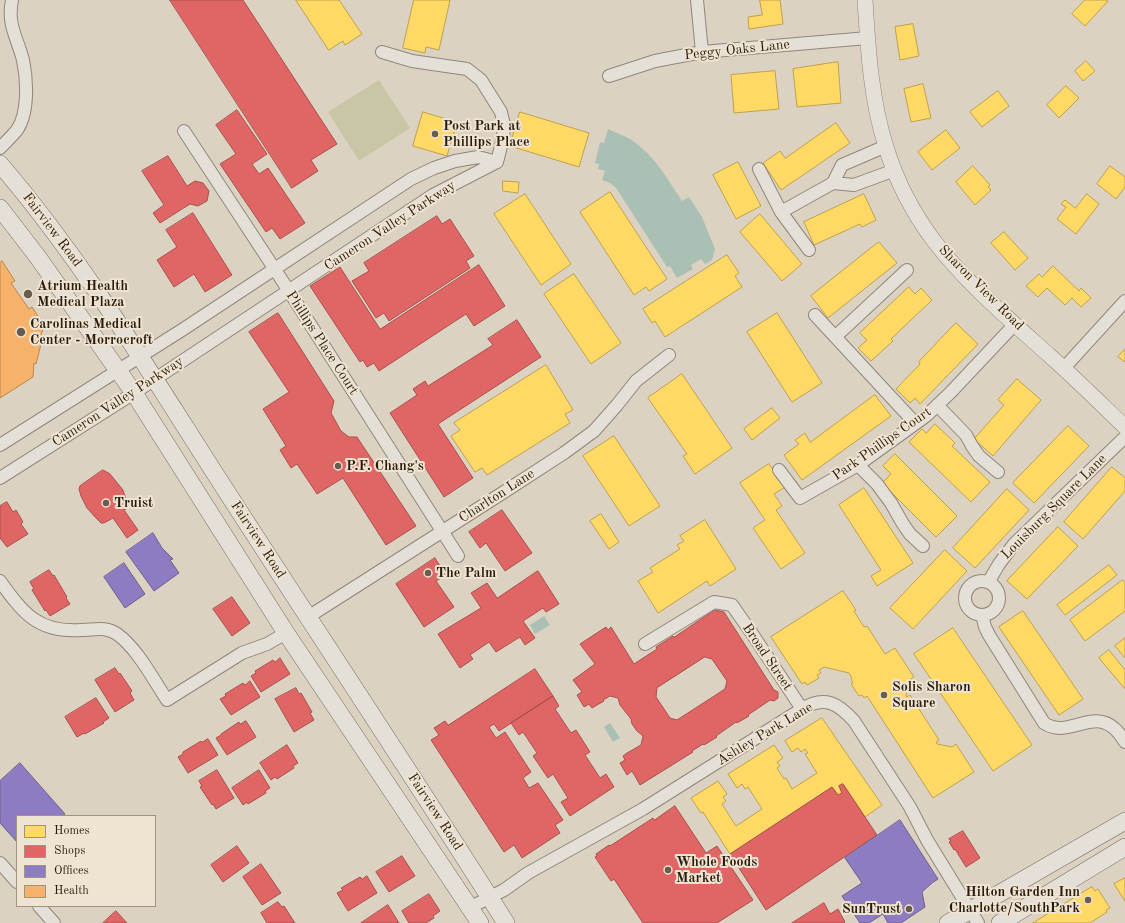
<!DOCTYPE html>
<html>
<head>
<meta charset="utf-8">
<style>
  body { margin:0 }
  #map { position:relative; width:1125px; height:923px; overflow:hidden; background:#dcd2c2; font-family:"Old Standard TT",serif }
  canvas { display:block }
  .legend { position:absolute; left:16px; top:815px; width:140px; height:92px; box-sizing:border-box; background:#efe3d1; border:1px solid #a09383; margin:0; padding:5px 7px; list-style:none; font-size:12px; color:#291c0f }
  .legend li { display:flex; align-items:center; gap:8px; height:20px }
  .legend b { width:20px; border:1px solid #a09383 }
</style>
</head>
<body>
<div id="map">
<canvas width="1125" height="923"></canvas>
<ul class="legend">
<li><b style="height:11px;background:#ffd966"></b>Homes</li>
<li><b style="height:11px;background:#e06666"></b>Shops</li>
<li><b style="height:11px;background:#8e7cc3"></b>Offices</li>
<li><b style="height:11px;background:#f6b26b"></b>Health</li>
</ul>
</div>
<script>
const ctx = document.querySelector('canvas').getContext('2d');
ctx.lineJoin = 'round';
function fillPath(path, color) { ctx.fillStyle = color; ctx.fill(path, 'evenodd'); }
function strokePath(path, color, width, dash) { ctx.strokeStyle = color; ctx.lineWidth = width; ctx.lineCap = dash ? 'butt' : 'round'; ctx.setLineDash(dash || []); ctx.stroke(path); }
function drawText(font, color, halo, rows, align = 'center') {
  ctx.font = font + ' "Old Standard TT",serif'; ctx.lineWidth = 4; ctx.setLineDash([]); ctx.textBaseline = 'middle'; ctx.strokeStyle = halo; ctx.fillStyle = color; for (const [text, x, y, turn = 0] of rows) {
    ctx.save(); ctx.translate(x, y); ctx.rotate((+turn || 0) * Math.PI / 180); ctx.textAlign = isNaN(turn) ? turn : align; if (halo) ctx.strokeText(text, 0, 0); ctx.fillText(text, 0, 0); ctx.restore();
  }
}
fillPath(new Path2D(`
  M379,80l31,48 -51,33 -31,-49z`), '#c8c6a5');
fillPath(new Path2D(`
  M608,129c8,4 18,7 25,12 22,15 35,39 49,60l7,-4 13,20 13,32 -3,11 -7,4 -4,-5 -10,6 2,4 -16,9 -7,-12 -3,1 -51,-79 -6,-5 -8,-3 3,-9 -7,-2 1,-5 -4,-1 5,-21 4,1z
  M544,616l6,9 -15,9 -5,-9z
  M610,723l10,15 -7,4 -9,-15z`), '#abc0b4');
const homes = new Path2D(`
  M296,0h43l23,34 -17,11 -2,-4 -14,9z
  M414,0h36l-11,50 -13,-3 -1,6 -22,-5z
  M760,0h20l3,24 -34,5 -1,-12 14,-2z
  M1085,0h21l2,1 -23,25 -13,-12z
  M913,24l6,32 -19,4 -5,-33z
  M1086,61l9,10 -12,10 -8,-10z
  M838,62l3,41 -44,4 -4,-38z
  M775,71l4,38 -45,4 -3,-38z
  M923,84l8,34 -20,4 -7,-33z
  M1066,86l13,12 -20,20 -12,-13z
  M998,91l11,15 -27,21 -12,-15z
  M423,112l34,10 -10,34 -34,-10z
  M520,112l69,21 -10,34 -69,-21z
  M836,123l14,20 -69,47 -18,-27 17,-12 5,7z
  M946,130l14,18 -28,22 -14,-18z
  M738,162l23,44 -25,13 -23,-44z
  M973,166l17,19 -2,2 3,3 -16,15 -19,-23z
  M1110,166l15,11v10l-9,12 -19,-15z
  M503,181l16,1 -1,11 -15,-2z
  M610,192l57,87 -18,12 -3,-4 -12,8 -54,-83z
  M525,194l46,70 -30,21 -47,-71z
  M864,194l12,26 -14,7 -2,-3 -46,21 -10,-23z
  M1087,194l12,10 -23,30 -19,-15 9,-12 -5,-3 4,-4 10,8z
  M760,214l42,50 -20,17 -42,-49z
  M1004,232l24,26 -13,12 -24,-27z
  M879,242l18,21 -69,55 -17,-22z
  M727,255l12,18 -4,3 7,11 -77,50 -10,-16 -3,2 -9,-14z
  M1053,266l26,25 2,-3 10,10 -10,9 -9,-9 -7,7 -18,-17 -9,9 -12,-11 13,-12 3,3z
  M574,274l47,69 -30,21 -47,-70z
  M909,287l6,7 6,-6 11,12 -41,39 2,2 -22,20 -13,-13 9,-8 -7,-7z
  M777,313l45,70 -30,19 -45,-70z
  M956,323l22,21 -58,60 -5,-6 -5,5 -14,-14 24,-25 -1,-2z
  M1125,349v13l-7,-5z
  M546,365l27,45 -8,4 5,9 -83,52 -5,-7 -7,4 -24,-36 9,-6 -6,-7z
  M682,374l50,74 -37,26 -12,-18 4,-2 -39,-56z
  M1017,379l24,21 -48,56 -19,-17 30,-34 -6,-5z
  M875,395l16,21 -89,64 -18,-25 15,-11 -4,-4 10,-7 5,9z
  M772,408l8,10 -28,22 -8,-11z
  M935,424l20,19 -3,3 38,36 -19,20 -62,-60 13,-13 4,4z
  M1068,426l21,20 -55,57 -21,-20z
  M614,436l46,70 -31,20 -46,-70z
  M895,454l62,62 -21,21 -54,-54 9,-9 -8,-8z
  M769,464l16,23 -11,7 8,12 -6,4 29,43 -24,16 -28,-41 12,-8 -25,-37z
  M1112,467l13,11v13l-42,48 -19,-17z
  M864,488l49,75 -36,23 -6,-10 10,-6 -42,-65z
  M1007,489l22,21 -54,58 -22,-20z
  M601,514l18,28 -10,7 -19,-28z
  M705,520l31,49 -26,17 -3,-5 -49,32 -20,-32 15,-9 -3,-4 30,-19 -3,-4 7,-4 -4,-5z
  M1058,527l20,19 -51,53 -20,-18z
  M945,550l22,21 -54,58 -23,-21z
  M1109,565l8,10 -52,40 -8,-10z
  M1123,580l2,3v28l-40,30 -15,-21z
  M843,591l13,19 -2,1 10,16 3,-1 18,28 10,-6 19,29 -5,3 -3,15 1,2 3,-2 29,45 -3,2 1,2 15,3 4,-3 18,28 -41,26 -66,-102 -3,2 -2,-3 -3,1 -8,-12 2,-1 -2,-4h1l-3,-6 -25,-6 -5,3 2,3 -4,2 2,3 -12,7 -2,-3 -3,2 -31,-47z
  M1023,611l60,88 -24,16 -60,-88z
  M953,628l79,117 -39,26 -79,-117z
  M1125,638v20l-10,-12z
  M1109,650l16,20v19l-26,-31z
  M822,718l60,87 -17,12 -22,-33 -4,2 3,7 -4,2 -6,-8 -102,67 -27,-42 -2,1 -10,-15 27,-17 9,13 -4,3 3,4 -4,3 14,22 26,-17 -14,-22 -3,2 -3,-5 -5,4 -9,-14 46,-29 9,13 -6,4 3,4 -3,2 7,11 2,-1 6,11 25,-16 -12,-19 3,-1 -3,-4 -4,3 -3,-4 -6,4 -7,-11z
  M1125,878v23l-11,-17z
  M1092,887l3,4 3,-2 12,19 -4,2 1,2 -17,11h-57z`);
fillPath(homes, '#ffd966');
strokePath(homes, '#bfa04c', 1);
const shops = new Path2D(`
  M170,0h73l94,144 -26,16 7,11 -26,17z
  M237,110l30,44 -15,10 7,10 9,-6 37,55 -25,16 -8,-11 -6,4 -46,-68 16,-10 -20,-29z
  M168,156l19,30 8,-5 8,2 6,8 -2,10 -9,5 -8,-2 -30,19 -7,-10 11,-8 -22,-34z
  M193,213l39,62 -27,17 -11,-18 -20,13 -17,-27 20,-13 -11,-17z
  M437,216l5,8 8,-5 24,37 -8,5 4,7 -81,53 -5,-8 -8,5 -24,-37 17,-10 -5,-8z
  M479,265l26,41 -31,20 -8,-12 -87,57 -5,-8 -7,4 -4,-7 -3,2 -50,-76 30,-19 40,62z
  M278,313l56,88 -3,12 10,18 8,6h8l59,89 -30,19 -43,-67 -26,16 -20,-30 -6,4 -11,-18 6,-4 -23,-37 26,-17 -40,-60z
  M517,320l24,37 -103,67 35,54 -29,19 -54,-84 27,-18 -4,-6 12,-8 3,5 65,-41 -5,-6z
  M103,470l7,4 13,16 5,15v3l-4,2 14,20 -11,8 -14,-20 -9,5h-3l-5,-5 -9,-10 -6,-12 -2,-7 1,-3z
  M7,502l6,10 3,-2 7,12 -2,2 7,10 -21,13 -7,-9v-32z
  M502,510l30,43 -27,18 -19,-28 -6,5 -11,-16z
  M435,558l11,17 -10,6 18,26 -30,20 -28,-43z
  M49,570l4,6 1,-1 13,22 -1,1 4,6 -20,12 -4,-6 -1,1 -13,-21 2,-1 -4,-7z
  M538,571l21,33 -13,8 -3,-4 -20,13 12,17 -10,7 -5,-8 -24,15 -7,-10 -19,13 3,4 -13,9 -22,-34 43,-26 -10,-15 16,-10 10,15z
  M232,597l18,26 -18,13 -19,-27z
  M715,610l9,2 50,78 4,2v6l-4,3 -4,-1 -22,15 1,1 -12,7 -1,-1 -20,14 1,1 -13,8 -1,-1 -11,7 1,1 -53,33 -8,-14 -5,4 -7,-12 5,-3 -2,-4 4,-3 14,-8 2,-9 -6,-5 -5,-7 -1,-5 -11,-14 -2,-7 -8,-2 -7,4 1,1 -12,7 -3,-4 -5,3 -7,-12 5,-3 -9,-12 22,-16 -15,-20 26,-17 2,3 3,-3 23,37 23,-15 -1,-2 17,-11 1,1zM705,657l7,2 15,22 -2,8 -48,31 -7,-2 -14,-21 1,-9z
  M280,658l10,16 -29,18 -10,-16 5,-3 -1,-2 18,-11 2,2z
  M115,668l4,6 1,-1 12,18 -2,2 4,7 -19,12 -20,-32z
  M535,669l18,27 -54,35 -5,-7 -5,3 7,11 9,-6 26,40 -8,6 6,10 9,-5 25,37 -8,5 5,8 -38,25 -8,-13 -10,7 -73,-112 8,-5 -5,-7 11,-7 3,4z
  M250,681l10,16 -29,18 -11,-16 6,-3 -1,-2 18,-11 2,2z
  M296,688l3,6 2,-1 11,19 -2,1 4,7 -20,12 -19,-33z
  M553,696l6,10 -4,3 16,24 5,-3 14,22 -5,3 15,23 6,-4 8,13 -44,29 -9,-14 7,-4 -15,-24 -5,4 -15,-22 4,-3 -14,-21 -4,3 -8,-12z
  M96,698l13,20 -6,4 1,1 -19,11 -1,-1 -7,4 -12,-20z
  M246,721l10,16 -29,18 -11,-17 5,-3v-1l18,-12 1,2z
  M208,739l10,16 -30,18 -10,-16 5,-3v-2l18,-11 1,1z
  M287,745l11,18 -5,3 1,2 -17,11 -2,-2 -4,3 -11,-17z
  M217,770l17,28 -18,11 -3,-5 -1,1 -12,-18 2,-1 -3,-5z
  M259,770l11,18 -5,3 1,2 -18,11 -1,-2 -4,3 -11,-17z
  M843,784l34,51 -111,75 -36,-56 102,-67 6,8 4,-2 -3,-7z
  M675,806l31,47 11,-7 36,54 -36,23h-74l-29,-44 -3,2 -16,-24 2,-1 -1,-2 13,-9 1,1 43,-28 1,2z
  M963,831l17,27 -14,9 -11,-18 -1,1 -5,-8 2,-1 -2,-2z
  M237,846l12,17 -26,19 -12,-17z
  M402,856l13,20 -26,16 -13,-20z
  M261,864l20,29 -19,12 -19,-28z
  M367,876l10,17 -29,18 -11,-18 6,-3 -2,-2 19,-11 2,2z
  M429,894l11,17 -7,5 1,2 -8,5h-17l-7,-12z
  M278,902l4,5 2,-1 11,17h-28l-6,-10z
  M824,903l6,11 8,-5 7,13 -1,1h-52z
  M388,905l11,18h-38z
  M116,911l11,12h-24z`);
fillPath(shops, '#e06666');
strokePath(shops, '#a9504c', 1);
const offices = new Path2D(`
  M153,533l9,15 11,11 -3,1 9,13 -25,18 -28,-39z
  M124,563l21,31 -20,14 -21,-31z
  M20,763l45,51 -3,2h-45v26l-17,-19v-42z
  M900,820l38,59 -6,4 -10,9 3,15 -24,16h-13l-5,-9 -14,9h-9l-18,-27 20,-13 -17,-25z`);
fillPath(offices, '#8e7cc3');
strokePath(offices, '#705f8d', 1);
const health = new Path2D(`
  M2,261l13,20 -4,2 18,26 3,-2 12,18 -4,14 2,1 -6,24 -2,-1 -1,14 -33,21v-135z`);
fillPath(health, '#f6b26b');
strokePath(health, '#b8854f', 1);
const minor = new Path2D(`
  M697,0l5,52
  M382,52l30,9 55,8 14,11 20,32 3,13 -1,13 -6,24
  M609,76l46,-15 47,-9 166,-14
  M184,131l105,160 169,265
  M886,146l-44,19 -9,18 21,2 41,-15
  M0,148c6,-6 12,-12 17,-18 12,-17 10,-51 6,-70 -6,-23 -16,-35 -11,-60
  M759,169l22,43 28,38
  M781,212l52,-29
  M815,315l100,108
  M836,336l71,-66
  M1064,368l61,-67
  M937,405l29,30 6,11 7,10 19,16
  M0,445l182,-115 229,-151 23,-11 21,-7 23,-4 19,5 -64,33 -299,198 -134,85
  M858,465l19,19 14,19 12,21 7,10 13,12
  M779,470l21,28 58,-33 68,-49 25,-24 64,-68
  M965 598a17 17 0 1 1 34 0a17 17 0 1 1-34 0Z
  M0,581c23,32 38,52 81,49 13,0 25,-4 36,4 20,14 36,45 50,66l75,-47 25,-9 19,-11
  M989,581l10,-17 15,-20 111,-107
  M982,615l3,12 4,8 55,88c28,19 55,-26 81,19
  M308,617l196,-125 60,-39 30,-22 23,-26 19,-24 33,-26
  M645,644l69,-42 18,3 21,30 49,74
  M0,863l17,19
  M39,906l15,17
  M469,908l35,-18 24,-17 115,-64 159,-100c22,-14 36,-6 52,12l56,86 17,33 51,83`);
const tertiary = new Path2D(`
  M865,0c3,49 6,100 21,147 10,33 27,66 48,94 32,42 77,80 116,115 26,23 50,47 75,71`);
const secondary = new Path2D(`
  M0,164c89,104 158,222 232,336 91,141 184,281 274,423
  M0,208l37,48 97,137 152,240 194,290
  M948,923l177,-102
  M1000,923l125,-76`);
strokePath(minor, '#8e877c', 14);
strokePath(tertiary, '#8e877c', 16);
strokePath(secondary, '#756e64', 18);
strokePath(minor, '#e4dfd7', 12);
strokePath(tertiary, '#e4dfd7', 15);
strokePath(secondary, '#e4dfd7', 17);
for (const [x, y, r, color] of [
  [435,134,4,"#685c4e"],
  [28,294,5,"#685c4e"],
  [21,332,5,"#685c4e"],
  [338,466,4,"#685c4e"],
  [106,503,4,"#685c4e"],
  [428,573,4,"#685c4e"],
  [884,695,4,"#685c4e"],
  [668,870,4,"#685c4e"],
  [1088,900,4,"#685c4e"],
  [909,909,4,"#685c4e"]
]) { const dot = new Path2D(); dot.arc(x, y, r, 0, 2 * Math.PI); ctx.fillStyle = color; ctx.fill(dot); strokePath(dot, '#efe3d1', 1.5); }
drawText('14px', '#291c0f', '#efe3d1', [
  ["Peggy Oaks Lane",737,50,-6],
  ["Cameron Valley Parkway",390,226,-33],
  ["Fairview Road",52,230,53],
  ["Sharon View Road",981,288,45],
  ["Phillips Place Court",322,343,57],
  ["Cameron Valley Parkway",118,402,-33],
  ["Park Phillips Court",882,444,-35],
  ["Charlton Lane",497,496,-33],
  ["Louisburg Square Lane",1054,507,-45],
  ["Fairview Road",258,540,57],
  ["Broad Street",767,657,56],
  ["Ashley Park Lane",765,734,-31],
  ["Fairview Road",435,812,57]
]);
drawText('bold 14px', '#291c0f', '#efe3d1', [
  ["Post Park at",443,126],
  ["Phillips Place",443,142],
  ["Atrium Health",37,286],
  ["Medical Plaza",37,302],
  ["Carolinas Medical",30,324],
  ["Center - Morrocroft",30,340],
  ["P.F. Chang's",346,466],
  ["Truist",114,503],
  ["The Palm",436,573],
  ["Solis Sharon",892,687],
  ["Square",892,703],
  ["Whole Foods",676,862],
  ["Market",676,878],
  ["Hilton Garden Inn",1080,892,"right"],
  ["Charlotte/SouthPark",1080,908,"right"],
  ["SunTrust",901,909,"right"]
], 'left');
</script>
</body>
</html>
